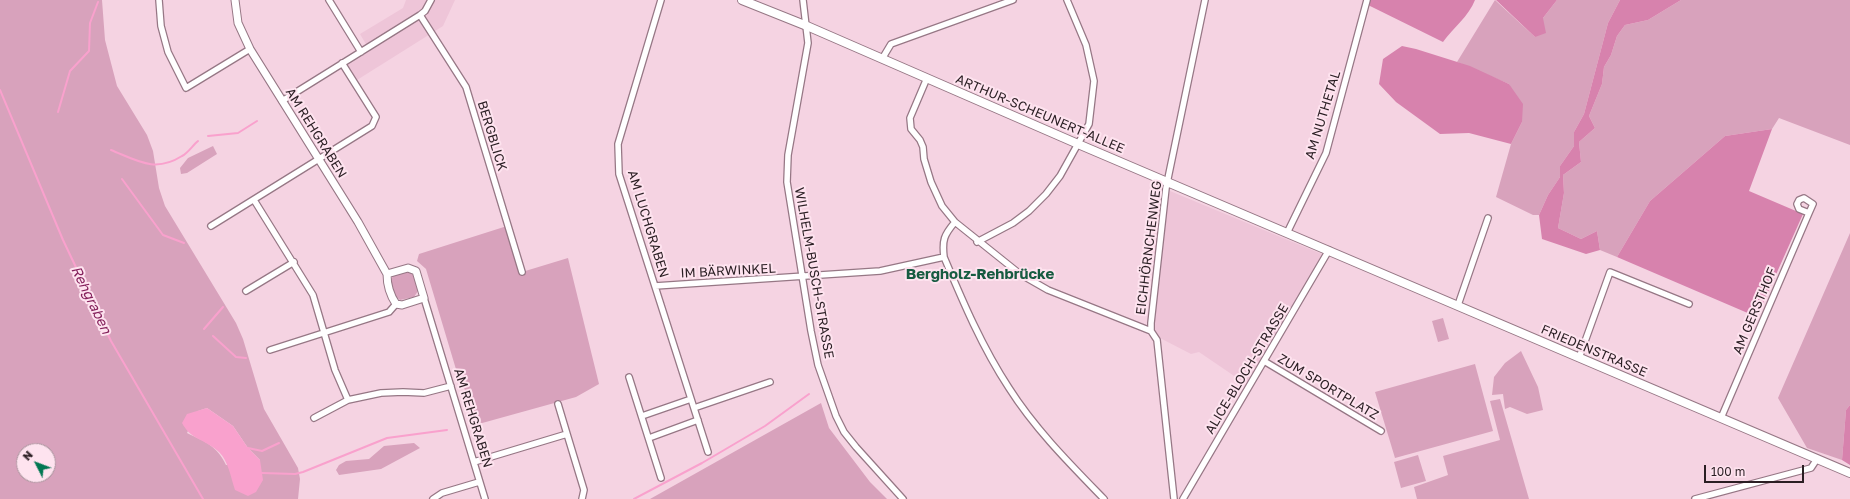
<!DOCTYPE html>
<html>
<head>
<meta charset="utf-8">
<style>
  body { margin:0 }
  #map { position:relative; width:1850px; height:499px; overflow:hidden; background:#f5d3e2; font-family:"Golos Text",sans-serif }
  canvas { display:block }
  .north { position:absolute; left:16px; top:443px; width:40px; height:40px; box-sizing:border-box; background:#fee3ef; border:1px solid #a9949d; border-radius:50%; rotate:312deg; font-size:11px; font-weight:700; line-height:16px; text-align:center; color:#2a1e23 }
  .north::after { content:''; display:block; margin:auto; width:14px; height:18px; background:#017752; clip-path:polygon(50% 0,100% 100%,50% 72%,0 100%) }
  .scale { position:absolute; left:1704px; top:465px; width:100px; height:18px; box-sizing:border-box; border:2px solid #2a1e23; border-top:0; padding-left:5px; font-size:12px; line-height:14px; white-space:nowrap; color:#2a1e23; -webkit-text-stroke:3px #fee3ef; paint-order:stroke }
</style>
</head>
<body>
<div id="map">
<canvas width="1850" height="499"></canvas>
<div class="north">N</div>
<div class="scale">100 m</div>
</div>
<script>
const ctx = document.querySelector('canvas').getContext('2d');
ctx.lineJoin = 'round';
function fillPath(path, color) { ctx.fillStyle = color; ctx.fill(path, 'evenodd'); }
function strokePath(path, color, width, dash) { ctx.strokeStyle = color; ctx.lineWidth = width; ctx.lineCap = dash ? 'butt' : 'round'; ctx.setLineDash(dash || []); ctx.stroke(path); }
function drawText(font, color, halo, rows, align = 'center') {
  ctx.font = font + ' "Golos Text",sans-serif'; ctx.lineWidth = 4; ctx.setLineDash([]); ctx.textBaseline = 'middle'; ctx.strokeStyle = halo; ctx.fillStyle = color; for (const [text, x, y, turn = 0] of rows) {
    ctx.save(); ctx.translate(x, y); ctx.rotate((+turn || 0) * Math.PI / 180); ctx.textAlign = isNaN(turn) ? turn : align; if (halo) ctx.strokeText(text, 0, 0); ctx.fillText(text, 0, 0); ctx.restore();
  }
}
fillPath(new Path2D(`
  M406,0h49l-12,26 -86,54 -9,-15 22,-14 -10,-17 43,-26z
  M1170,191l154,64 -78,129 -47,-32 -8,2 -31,-16 -6,-9 10,-102z`), '#eec5d8');
fillPath(new Path2D(`
  M0,0h102l3,40 12,46 30,49 6,16 6,37 6,18 71,117 7,16 21,70 34,59 2,11 -2,20h-298zM207,408l26,18 15,22 12,12 -34,5c-9,-19 -20,-23 -39,-32l11,-22zM24,451h24v24h-24z
  M1495,0l40,37 8,-19 14,-18h63l-12,23 -24,91 -10,18v14l-14,20v11l-12,18 -9,20h-6l-37,-18 15,-53 11,-22 -13,-38 -52,-22z
  M1681,0h169v145l-71,-27 -7,11 -47,7 -75,65 -33,56 -17,-7 -3,-19 -16,8 -23,-11 6,-35 -1,-18 18,-13 -2,-20 16,-14 -6,-12 13,-32 2,-17 7,-12 6,-19 8,-11 23,-5z
  M213,146l4,8 -30,19 -6,1 -1,-6 8,-10z
  M507,226l15,46 46,-14 31,126 -23,13 -101,28 -10,-35 -7,-14 -32,-107 -9,-8 2,-7z
  M1850,233v172l-4,5 -4,50 -35,-12 -29,-50z
  M408,271l5,4 5,16 -4,6 -14,3 -5,-4 -4,-16 2,-4z
  M1443,318l6,21 -11,3 -6,-21z
  M1521,351l17,36 5,23 -16,4 -17,-7 -5,2 -2,-15 -11,1 2,-18 11,-14z
  M1475,364l18,67 -98,27 -20,-66z
  M1500,399l29,100h-112l-3,-12 34,-12 -5,-19 57,-16 -10,-39z
  M821,403l8,25 41,54 17,17h-237z
  M414,443l6,5 -39,21 -42,6 -3,-5 3,-5 7,-4 23,-2 15,-13z
  M1418,455l8,26 -25,7 -7,-26z`), '#d8a2bc');
fillPath(new Path2D(`
  M1368,0h107c-6,16 -22,28 -32,42l-75,-37z
  M1496,0h61l-14,18 3,15 -11,4z
  M1620,0h61l-33,20 -23,5 -8,11 -6,19 -7,12 -2,17 -13,32 6,12 -16,14 2,20 -18,13 1,18 -6,35 23,11 16,-8 3,19 -14,4 -44,-15 -3,-24 9,-20 12,-18v-11l14,-20v-14l10,-18 24,-91z
  M1402,46l14,3 54,17 39,18 14,20 -1,18 -11,22 -42,-11 -29,1 -44,-32 -17,-18 4,-25z
  M1772,129l-23,62 54,23 -46,103 -140,-60 33,-56 75,-65z
  M1850,405v60l-8,-5 4,-50z`), '#d782ad');
fillPath(new Path2D(`
  M207,408l26,18 15,22 12,12 3,20 -7,12 -8,4 -13,-6c-4,-12 -7,-30 -16,-38 -14,-13 -28,-12 -37,-29l5,-9z`), '#f9a1cd');
strokePath(new Path2D(`
  M0,90l63,150 48,101 92,158
  M58,112l12,-41 19,-20 1,-28 8,-21
  M208,136l30,-3 19,-12
  M111,150c27,11 44,23 71,6 6,-3 11,-11 16,-15
  M122,179l41,56 21,8
  M204,329l19,-22
  M213,336l23,21 10,1
  M248,448l14,3 17,-8
  M262,473l33,1 8,-2 84,-34 60,-8
  M634,499l68,-36 63,-37 44,-32`), '#f9a1cd', 2);
const minor = new Path2D(`
  M159,0l2,26 7,26 18,36 64,-39
  M329,0l32,52
  M661,0l-43,144 1,30 89,278
  M803,0l5,43 -20,112 -1,27 24,149 7,34 18,51 8,16 12,15 47,52
  M420,15l46,72 56,185
  M882,59l9,-15 122,-44
  M927,78l-17,40 1,11 9,11 3,7 1,12 7,23 11,24 13,16 65,52 28,16 103,41
  M282,101l138,-86 5,-4 6,-11
  M254,200l59,95 22,75 13,30
  M955,222c-11,13 -13,18 -11,35 19,45 38,90 65,131 26,41 61,76 95,111
  M211,226l161,-100 4,-9 -34,-54
  M1287,233l39,-80 41,-153
  M977,242l36,-19 16,-12 17,-17 14,-18 29,-52 5,-43 -8,-36 -19,-45
  M655,286l225,-15 64,-14
  M246,291l48,-29
  M424,298l61,201
  M1458,305l30,-87
  M270,350l119,-38 7,-8
  M1579,358l31,-86 79,32
  M1264,361l117,70
  M629,377l32,101
  M558,404l9,30
  M694,408l76,-26
  M642,416l49,-17
  M314,418l34,-18 33,-7 22,-1 21,1 27,-7
  M1721,418l88,-205 4,-9 -9,-6 -5,2 -2,4 2,5 10,4
  M649,438l49,-18
  M474,462l93,-28 17,56 -2,9
  M433,499l9,-6 37,-11
  M1174,499l-17,-159 -6,-9v-8l15,-135 39,-188
  M1183,499l146,-249
  M1695,499l116,-31 6,-9`);
const tertiary = new Path2D(`
  M235,0l3,23 12,26 108,173 29,52c0,11 3,21 9,30l6,1 22,-7 -8,-27 -8,-3 -21,6`);
const secondary = new Path2D(`
  M742,0l65,26 271,118 772,329`);
strokePath(minor, '#967785', 8);
strokePath(tertiary, '#967785', 9);
strokePath(secondary, '#967785', 10);
strokePath(minor, '#fff', 5.5);
strokePath(tertiary, '#fff', 7);
strokePath(secondary, '#fff', 8);
drawText('13px', '#2a1e23', '#fee3ef', [
  ["ARTHUR-SCHEUNERT-ALLEE",1040,114,23],
  ["AM NUTHETAL",1323,115,-73],
  ["AM REHGRABEN",316,133,58],
  ["BERGBLICK",492,136,73],
  ["AM LUCHGRABEN",648,224,73],
  ["EICHHÖRNCHENWEG",1149,248,-83],
  ["IM BÄRWINKEL",728,271,-3],
  ["WILHELM-BUSCH-STRASSE",814,273,80],
  ["AM GERSTHOF",1755,311,-67],
  ["FRIEDENSTRASSE",1594,351,23],
  ["ALICE-BLOCH-STRASSE",1247,369,-59],
  ["ZUM SPORTPLATZ",1328,387,31],
  ["AM REHGRABEN",473,418,73]
]);
drawText('italic 14px', '#84205b', '#fee3ef', [
  ["Rehgraben",91,300,64]
]);
drawText('bold 15px', '#175b41', '#fee3ef', [
  ["Bergholz-Rehbrücke",980,274]
]);
</script>
</body>
</html>
